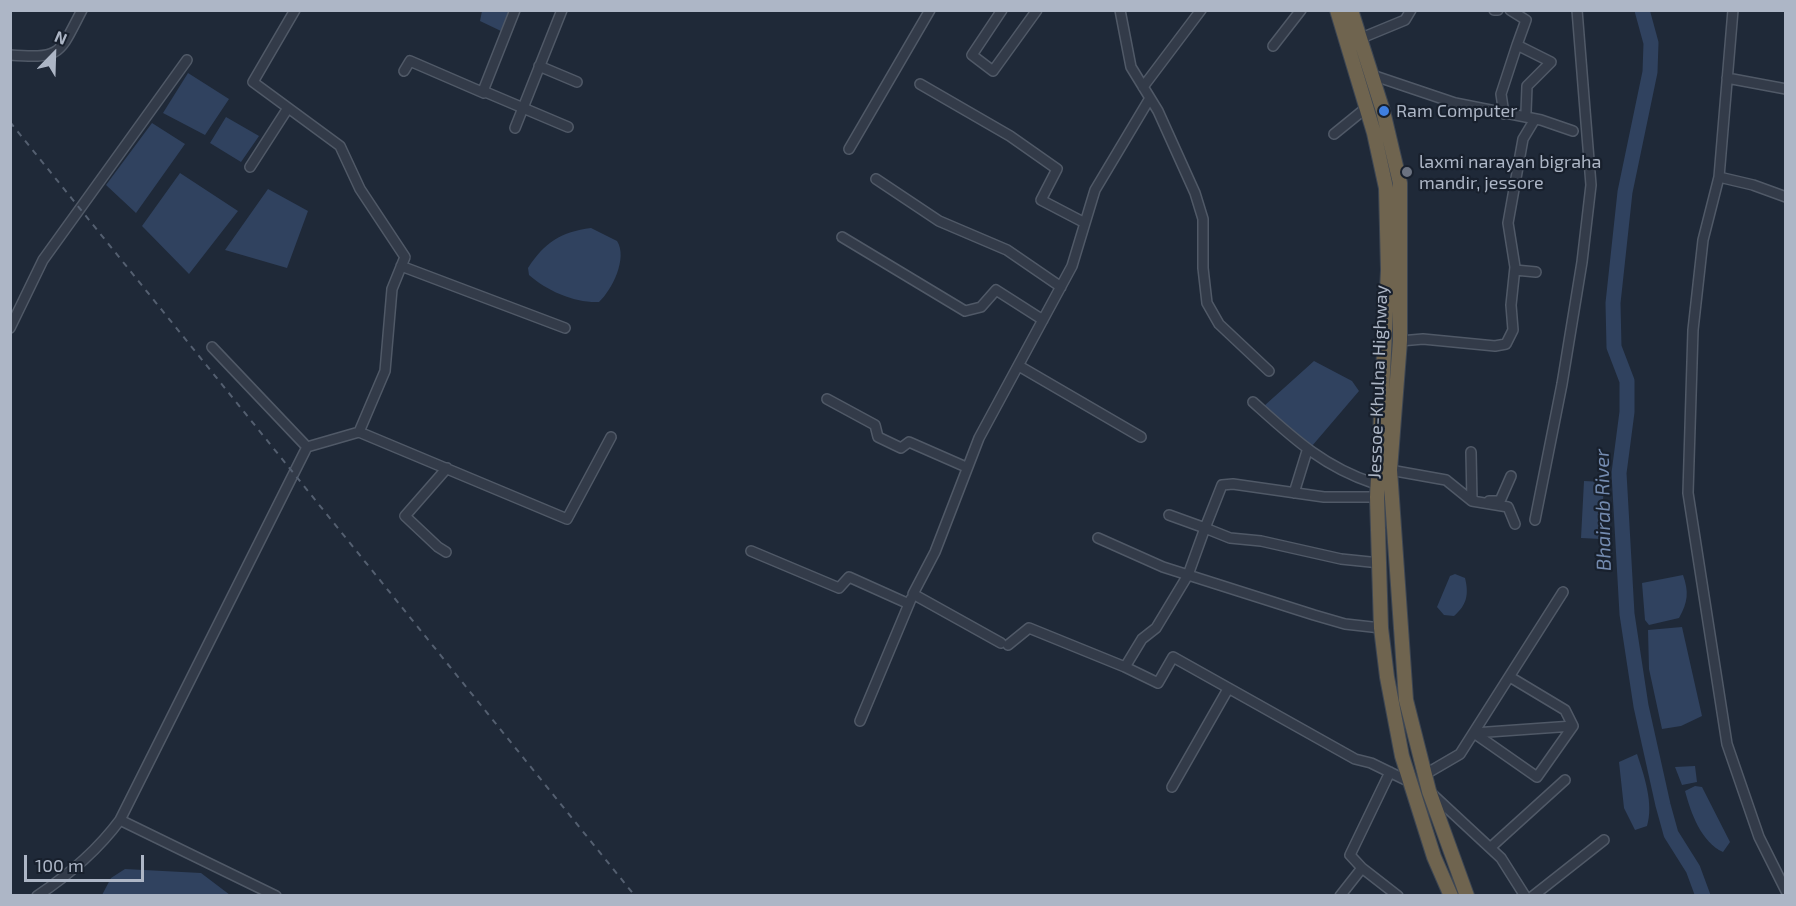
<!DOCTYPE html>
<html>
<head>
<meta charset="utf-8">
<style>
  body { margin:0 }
  #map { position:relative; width:1796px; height:906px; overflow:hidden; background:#1f2938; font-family:"Exo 2",sans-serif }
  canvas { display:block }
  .frame { position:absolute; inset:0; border:12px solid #adb6c6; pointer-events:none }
  .north { position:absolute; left:24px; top:24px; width:60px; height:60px; -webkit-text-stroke:4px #18202d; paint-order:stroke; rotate:23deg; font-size:16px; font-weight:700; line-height:24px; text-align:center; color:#adb6c6 }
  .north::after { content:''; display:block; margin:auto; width:21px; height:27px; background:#adb6c6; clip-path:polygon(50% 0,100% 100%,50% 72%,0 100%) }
  .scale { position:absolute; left:24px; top:855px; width:120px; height:27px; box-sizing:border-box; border:3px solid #adb6c6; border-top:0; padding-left:8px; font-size:18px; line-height:21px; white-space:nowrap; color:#adb6c6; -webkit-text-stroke:4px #18202d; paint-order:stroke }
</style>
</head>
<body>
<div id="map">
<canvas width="1796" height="906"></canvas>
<div class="frame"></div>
<div class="north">N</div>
<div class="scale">100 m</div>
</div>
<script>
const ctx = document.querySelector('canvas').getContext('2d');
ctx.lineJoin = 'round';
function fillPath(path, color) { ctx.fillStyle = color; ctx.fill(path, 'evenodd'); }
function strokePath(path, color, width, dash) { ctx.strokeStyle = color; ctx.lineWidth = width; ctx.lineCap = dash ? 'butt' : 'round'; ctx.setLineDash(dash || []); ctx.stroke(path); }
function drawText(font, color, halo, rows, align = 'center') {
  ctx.font = font + ' "Exo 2",sans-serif'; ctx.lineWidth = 4.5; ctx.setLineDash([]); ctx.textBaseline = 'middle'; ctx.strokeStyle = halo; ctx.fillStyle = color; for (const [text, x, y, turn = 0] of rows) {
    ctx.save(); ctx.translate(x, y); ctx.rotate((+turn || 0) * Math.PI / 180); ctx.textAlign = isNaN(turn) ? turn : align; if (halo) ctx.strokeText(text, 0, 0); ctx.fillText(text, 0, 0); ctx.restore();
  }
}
fillPath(new Path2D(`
  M482,11h28l-9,20 -21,-10z
  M188,73l41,26 -24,36 -42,-22z
  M226,117l33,19 -18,26 -31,-19z
  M152,123l33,21 -49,69 -30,-28z
  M180,173l58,38 -49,63 -47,-48z
  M268,189l40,22 -21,57 -62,-18z
  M591,228l26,13c11,17 -5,49 -18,61 -24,1 -52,-11 -70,-27l-1,-7c17,-26 33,-36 63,-40z
  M1314,361l38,20 7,10 -47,55 -48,-40z
  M1584,481l20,1 -3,57 -20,-1z
  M1455,574l10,4c4,16 2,27 -11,38l-10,-1 -7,-8 13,-31z
  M1683,575c6,17 5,27 -4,43l-30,7 -4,-5 -3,-37z
  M1682,627l20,89 -21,10 -19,3 -13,-60 -1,-39z
  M1637,754c7,21 17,50 10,72l-12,4 -11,-22 -5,-46z
  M1695,766l2,16 -15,3 -7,-18z
  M1695,786l7,1 28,55 -7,10c-22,-10 -32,-39 -38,-61z
  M125,869l76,4 29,22h-128l9,-17z`), '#30425f');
strokePath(new Path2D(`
  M1642,10l9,33 -1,29 -25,120 -12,111 1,44 13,34v31l-8,61 8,141 14,92 22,99 8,29 22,35 10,27`), '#30425f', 15);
const minor = new Path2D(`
  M515,10l-32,81 85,36
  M1002,10l-30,45 21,16 44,-61
  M1120,10l11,57 27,44 37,82 8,26v49l4,35 12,21 50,47
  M1494,10h4
  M1510,10l16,10 -9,25 34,17 -24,24 -1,26
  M1733,10l-14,167 -16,63 -10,90 -5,163 39,251 32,93 27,54
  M1359,39l46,-19 6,-10
  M1273,46l28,-36
  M10,55c52,4 49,-1 72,-45
  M539,66l38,16
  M404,71l6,-10 74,32
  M1369,74l86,29 86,17 32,11
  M1727,78l59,11
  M920,84l90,52 47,33 -16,31 44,23
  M1143,87l58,-77
  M1504,114l-3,-20 16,-49
  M515,128l47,-118
  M1334,134l32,-26
  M849,149l81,-139
  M250,167l38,-59
  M1719,177l34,8 33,12
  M876,179l63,42 68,29 54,37
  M842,237l123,74 16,-4 15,-17 47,30
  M401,266l164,62
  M1515,270l21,2
  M10,328l33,-68 144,-200
  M1400,341l23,-2 72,7 11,-2 7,-14 -2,-25 4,-38 -7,-44 15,-84 12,-20
  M212,347l95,100
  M1019,366l122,71
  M827,399l48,26 3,12 23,11 8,-6 57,25
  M1253,402c39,35 69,64 120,81
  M359,432l208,87 44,-82
  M1471,452l1,49h3
  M1390,470l56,10 26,21 36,6 7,17
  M1294,493l13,-42
  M1377,497h-53l-91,-13 -11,1 -17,43 25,10 31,3 80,18 39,4
  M1489,501h11l11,-25
  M1535,520l27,-136 20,-122 9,-77 -14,-175
  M1098,538l65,29 151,48 31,9 36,4
  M751,551l88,37 10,-11 60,27
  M446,552l-8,-5 -33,-31 42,-48
  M1001,643l-88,-49 22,-42 44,-114 93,-172 23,-76 55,-92
  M1008,645l21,-17 96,39 17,-28 14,-11 32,-53 17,-47 -36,-13
  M1125,667l33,16 15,-26 182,102 16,4 41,20
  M860,721l51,-122
  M1474,733l63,44 36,-51 -8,-16 -55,-33
  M1474,733l99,-7
  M1424,775l36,-21 103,-162
  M1172,787l56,-98
  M1431,793l70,65 24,38
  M1491,847l74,-67
  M1362,868l36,28
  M37,896c33,-22 60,-45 83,-76
  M276,896l-156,-76 187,-373 52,-15 26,-61 7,-82 13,-32 -45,-68 -20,-43 -87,-64 42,-72
  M1340,896l22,-28 -12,-13 40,-83
  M1533,896l71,-56`);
const highway = new Path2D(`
  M1337,10l37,123 12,55 2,82 -11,227 4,131 6,49 15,79 32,101 17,39
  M1351,10l32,101 17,72v158l-10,129 16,230 23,91 38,105`);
strokePath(minor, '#505967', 12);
strokePath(highway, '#3d4653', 16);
strokePath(minor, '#333b49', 9);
strokePath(highway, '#6f644f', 14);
strokePath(new Path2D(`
  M10,122l625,774`), '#545f70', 2, [6, 6]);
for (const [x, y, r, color] of [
  [1384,111,6,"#3f7fe0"],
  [1407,172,6,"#6b7280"]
]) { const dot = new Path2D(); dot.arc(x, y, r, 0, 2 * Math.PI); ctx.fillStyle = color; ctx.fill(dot); strokePath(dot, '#18202d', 2); }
drawText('18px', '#adb6c6', '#18202d', [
  ["Ram Computer",1396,111],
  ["laxmi narayan bigraha",1419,162],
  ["mandir, jessore",1419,183]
], 'left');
drawText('18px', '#adb6c6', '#18202d', [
  ["Jessoe-Khulna Highway",1378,382,-88]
]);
drawText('italic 20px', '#748bb0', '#18202d', [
  ["Bhairab River",1603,510,-91]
]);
</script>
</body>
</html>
